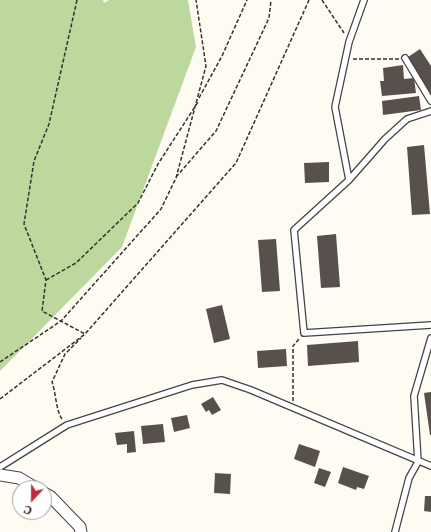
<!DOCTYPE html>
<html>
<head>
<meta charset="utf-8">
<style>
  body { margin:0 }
  #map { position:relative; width:431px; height:532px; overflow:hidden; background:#fefbf3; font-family:Lora,serif }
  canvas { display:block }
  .north { position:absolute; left:12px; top:480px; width:40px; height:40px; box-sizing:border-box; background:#fff; border:1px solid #9f9f9f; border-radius:50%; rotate:202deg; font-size:11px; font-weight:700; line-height:16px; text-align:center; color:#101010 }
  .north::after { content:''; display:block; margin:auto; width:14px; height:18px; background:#ba2d3f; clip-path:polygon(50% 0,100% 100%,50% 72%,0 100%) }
</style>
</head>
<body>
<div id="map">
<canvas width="431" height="532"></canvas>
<div class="north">С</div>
</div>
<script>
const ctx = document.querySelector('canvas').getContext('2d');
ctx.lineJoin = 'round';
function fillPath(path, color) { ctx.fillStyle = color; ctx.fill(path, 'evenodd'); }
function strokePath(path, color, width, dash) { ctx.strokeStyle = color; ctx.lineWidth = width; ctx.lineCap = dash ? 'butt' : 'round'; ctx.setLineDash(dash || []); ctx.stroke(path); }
fillPath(new Path2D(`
  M0,0h103l1,3 5,-3h79l8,47 -74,200 -122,124z`), '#bcd89d');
fillPath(new Path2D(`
  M420,49l11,17v28l-23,-37z
  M403,65l1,14 10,-1 2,15 -34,3 -2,-15h4l-1,-13z
  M419,96l2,14 -38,5 -1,-14z
  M424,145l6,69 -18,1 -5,-68z
  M329,162v20l-24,1 -1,-20z
  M336,234l4,53 -19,1 -4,-52z
  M276,239l4,52 -18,1 -4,-52z
  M222,305l8,34 -16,4 -8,-34z
  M358,341l1,21 -51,4 -1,-21z
  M286,349l1,17 -29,2 -1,-17z
  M431,392v43h-1l-6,-42z
  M213,397l8,13 -9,5 -3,-5 -3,2 -5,-8z
  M187,415l3,13 -16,4 -3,-14z
  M163,424l2,18 -22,2 -2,-18z
  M134,431l2,21 -9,1v-9l-10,1 -2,-12z
  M299,444l21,7 -5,16 -21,-8z
  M343,467l26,9 -5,13 -7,-2 -1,3 -18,-7z
  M319,468l12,4 -6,15 -11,-4z
  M215,473l16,1 -1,20 -16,-1z
  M425,496h6v16l-7,-1z`), '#58504c');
const lane = new Path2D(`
  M364,0l-15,42 -14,65 14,73 36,-41 22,-20 24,-8
  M405,58l26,43
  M349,180l-55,50 10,103 127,-8
  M0,467l67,-42 125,-40 30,-5 29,10 180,76
  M395,532l14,-54 9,-16 -4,-66 17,-58`);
const street = new Path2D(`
  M0,475l19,3 17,10
  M44,493l7,4 29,30 1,5`);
strokePath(lane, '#434343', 8);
strokePath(street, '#434343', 13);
strokePath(new Path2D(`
  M77,0l-28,124 -15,37 -10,63 22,56 -4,31 43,23
  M322,0l22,33
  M353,59h46
  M199,98l23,-42 25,-56
  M176,177l40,-46 53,-113 2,-18
  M46,280l30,-17 62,-60 20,-39 40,-62
  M0,362l61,-41 100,-112 15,-31 30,-112 -10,-66
  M0,399l85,-65 151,-171 73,-163
  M293,401v-55l6,-7
  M62,419c-6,-8 -6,-26 -10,-37l13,-28 16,-16`), '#323232', 1.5, [4, 2]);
strokePath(lane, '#fff', 5.5);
strokePath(street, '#fff', 11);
</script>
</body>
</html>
